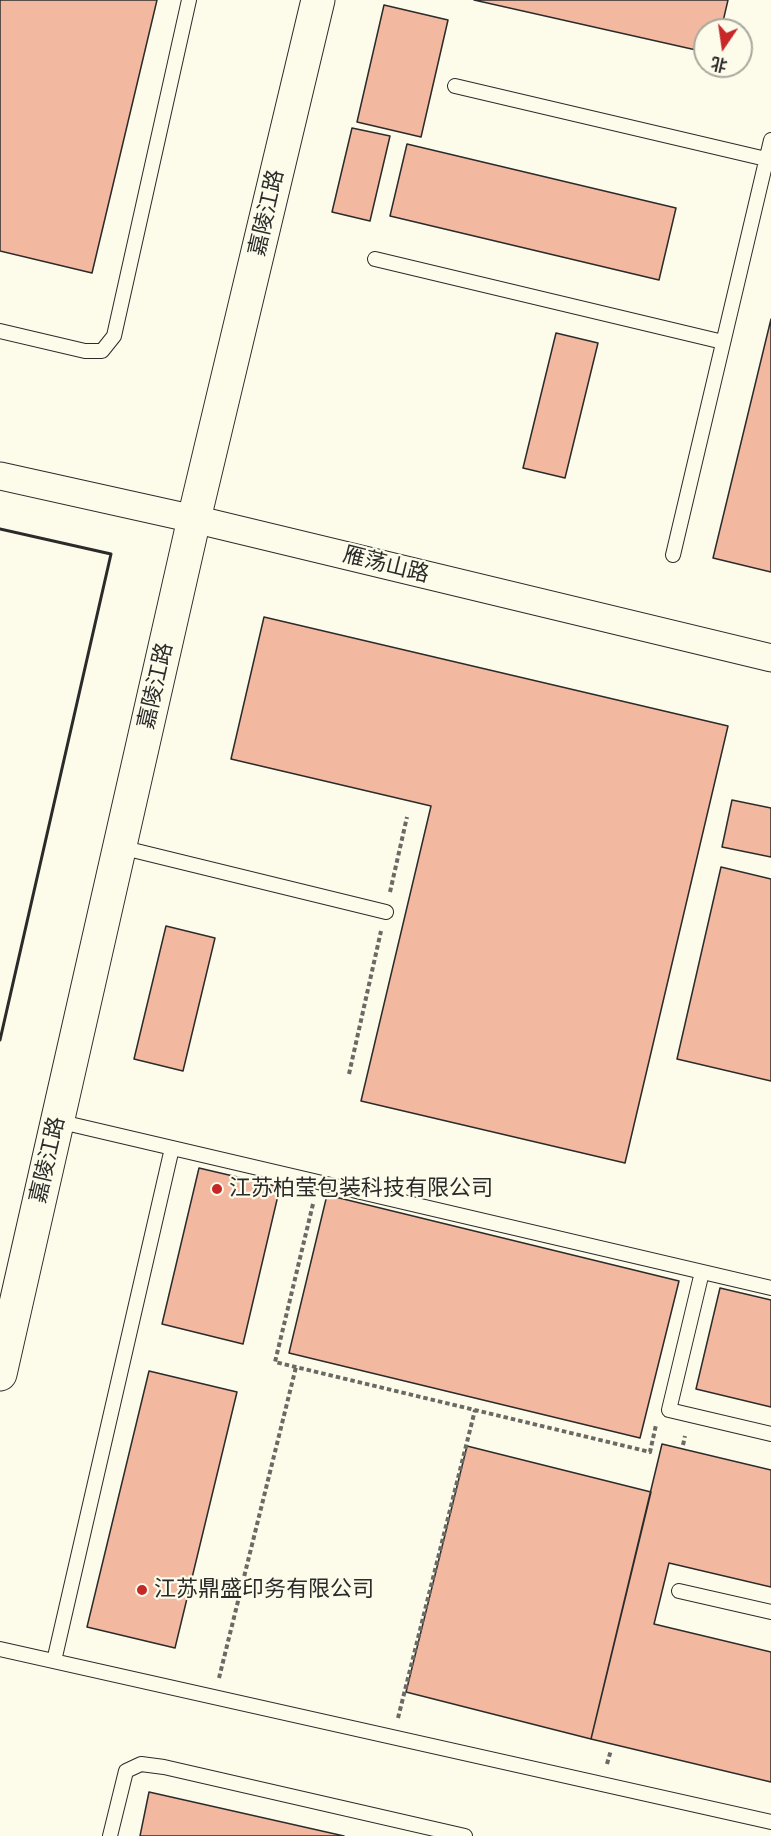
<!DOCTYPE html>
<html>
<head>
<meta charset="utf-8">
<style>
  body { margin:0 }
  #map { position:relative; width:771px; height:1836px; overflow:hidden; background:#fdfbea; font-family:"Zilla Slab","Noto Sans SC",serif }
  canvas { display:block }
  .north { position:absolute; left:693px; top:18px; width:60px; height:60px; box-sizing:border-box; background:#fdfbea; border:2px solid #a9a89e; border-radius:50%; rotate:193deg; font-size:16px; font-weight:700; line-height:24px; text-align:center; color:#2b2b2b }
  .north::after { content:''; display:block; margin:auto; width:21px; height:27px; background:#c62828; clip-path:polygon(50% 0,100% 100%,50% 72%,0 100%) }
</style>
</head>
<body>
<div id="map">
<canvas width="771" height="1836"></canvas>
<div class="north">北</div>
</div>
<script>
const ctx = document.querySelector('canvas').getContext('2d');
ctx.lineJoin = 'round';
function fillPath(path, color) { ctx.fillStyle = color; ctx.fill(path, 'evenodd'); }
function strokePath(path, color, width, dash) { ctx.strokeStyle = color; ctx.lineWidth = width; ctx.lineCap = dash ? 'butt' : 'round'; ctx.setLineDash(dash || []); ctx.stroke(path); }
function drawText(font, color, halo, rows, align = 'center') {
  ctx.font = font + ' "Zilla Slab","Noto Sans SC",serif'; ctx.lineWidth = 4.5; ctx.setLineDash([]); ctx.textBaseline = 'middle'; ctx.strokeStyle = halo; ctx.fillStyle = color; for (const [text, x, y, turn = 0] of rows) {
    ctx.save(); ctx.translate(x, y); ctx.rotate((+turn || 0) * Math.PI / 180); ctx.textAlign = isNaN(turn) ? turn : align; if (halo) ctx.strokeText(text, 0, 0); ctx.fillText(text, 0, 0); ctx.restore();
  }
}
const building = new Path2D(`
  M0,0h157l-65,273 -92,-22z
  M474,0h254l-7,30h-16v22z
  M384,5l64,15 -27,117 -64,-15z
  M352,128l38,8 -20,85 -38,-9z
  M407,144l269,64 -17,72 -269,-64z
  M771,319v253l-58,-14z
  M556,333l42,10 -33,135 -42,-10z
  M264,617l464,109 -103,437 -264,-62 70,-295 -200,-47z
  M732,800l39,8v49l-49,-10z
  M721,867l50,12v202l-94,-22z
  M166,926l49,12 -32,133 -49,-12z
  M199,1168l81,19 -37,157 -81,-20z
  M327,1195l352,86 -39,157 -351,-85z
  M720,1288l51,12v107l-75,-18z
  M149,1371l88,21 -62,256 -88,-21z
  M662,1444l109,26v117l-102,-24 -15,61 117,28v130l-180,-43z
  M467,1446l184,46 -60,247 -185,-47z
  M149,1792l195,44h-204z`);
fillPath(building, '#f2b8a0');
strokePath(building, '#2b2b2b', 1.5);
const lane = new Path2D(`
  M455,86l311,73
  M375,259l348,83
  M0,331l85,20h17l12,-15 75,-336
  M673,555l98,-415
  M120,847l266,65
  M57,1121l714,167
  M702,1272l-33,138 102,24
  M679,1591l92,21
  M0,1649l771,173
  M54,1661l118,-513
  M110,1836l16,-65 15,-7 23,3 301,69`);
const street = new Path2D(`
  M0,476l194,43 577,139`);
const secondary = new Path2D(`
  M0,1374l194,-855 124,-519`);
strokePath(lane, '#2b2b2b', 16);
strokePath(street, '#2b2b2b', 29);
strokePath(secondary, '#2b2b2b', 35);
strokePath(new Path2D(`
  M390,892l17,-75
  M349,1074l32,-143
  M313,1204l-38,158 375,90 6,-27
  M683,1445l2,-9
  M219,1678l77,-311
  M398,1718l77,-308
  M607,1764l4,-14`), '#6a6964', 4, [4.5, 3]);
strokePath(lane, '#fdfbea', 14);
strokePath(street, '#fdfbea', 27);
strokePath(secondary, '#fdfbea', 33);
strokePath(new Path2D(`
  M0,529l111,25 -111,486`), '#2b2b2b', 3);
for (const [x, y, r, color] of [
  [217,1189,6,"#c62828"],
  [142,1590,6,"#c62828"]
]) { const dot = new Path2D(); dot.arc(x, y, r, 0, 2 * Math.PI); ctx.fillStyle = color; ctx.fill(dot); strokePath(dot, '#fdfbea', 2); }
drawText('22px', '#2b2b2b', '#fdfbea', [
  ["嘉陵江路",267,213,-77],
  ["雁荡山路",386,565,14],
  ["嘉陵江路",156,686,-77],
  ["嘉陵江路",48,1160,-77]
]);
drawText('22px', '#2b2b2b', '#fdfbea', [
  ["江苏柏莹包装科技有限公司",229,1189],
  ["江苏鼎盛印务有限公司",154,1590]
], 'left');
</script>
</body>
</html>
